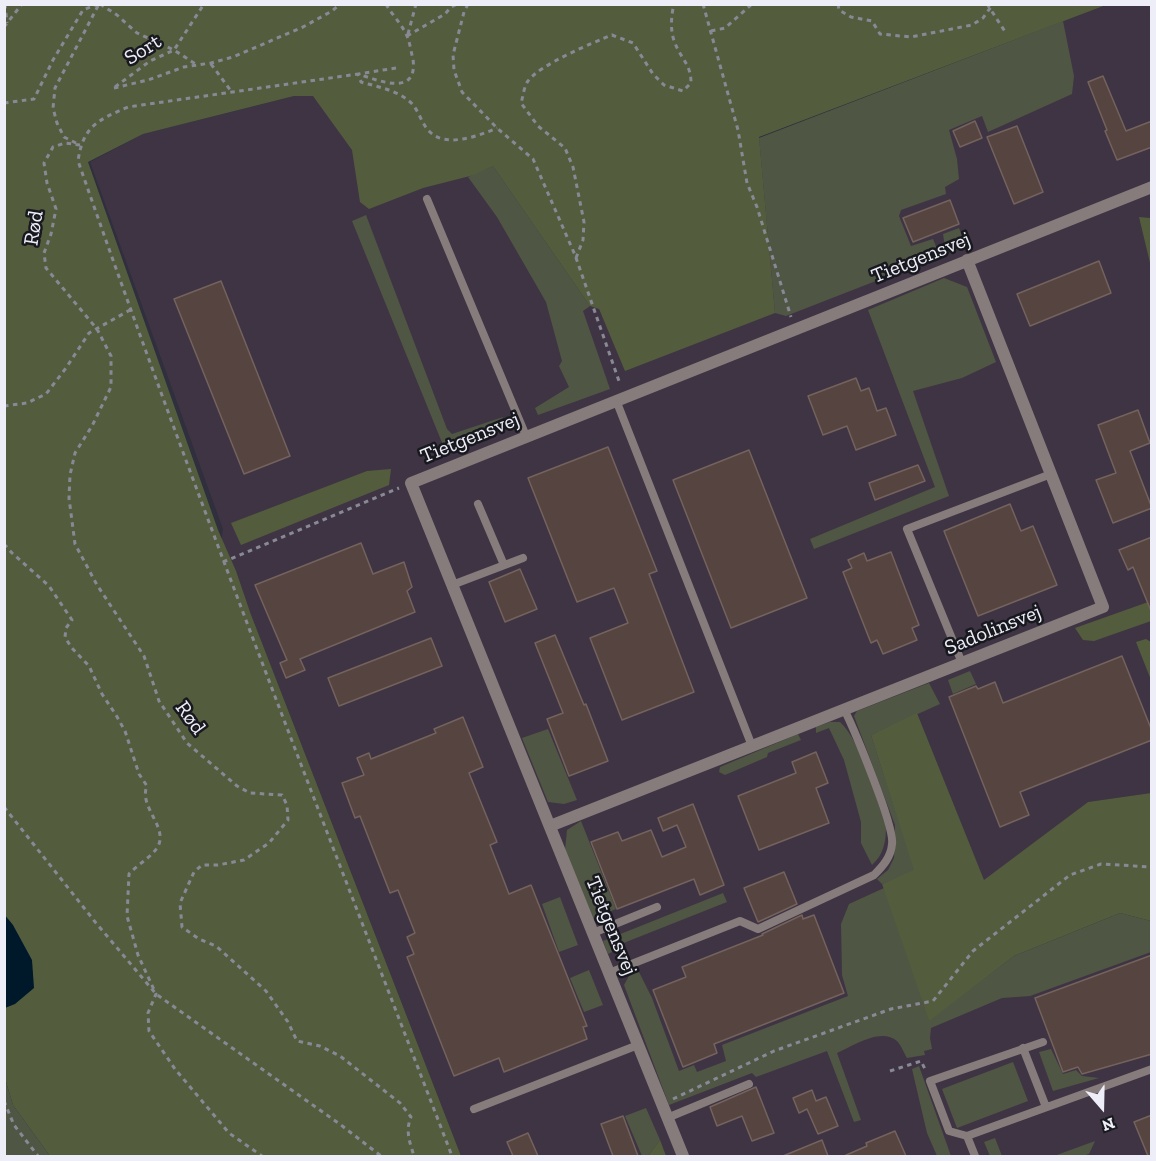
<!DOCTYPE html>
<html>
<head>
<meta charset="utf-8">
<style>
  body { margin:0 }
  #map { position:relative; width:1156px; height:1161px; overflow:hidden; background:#2f2f3e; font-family:"Zilla Slab",serif }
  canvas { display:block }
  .frame { position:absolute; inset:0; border:6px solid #eeeef8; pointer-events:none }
  .north { position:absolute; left:1072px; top:1077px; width:60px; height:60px; -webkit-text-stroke:4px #18181f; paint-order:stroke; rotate:160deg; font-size:16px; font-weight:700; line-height:24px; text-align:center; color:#eeeef8 }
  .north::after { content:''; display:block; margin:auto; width:21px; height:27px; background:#eeeef8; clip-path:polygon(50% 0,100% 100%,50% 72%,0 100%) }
</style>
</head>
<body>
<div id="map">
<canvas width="1156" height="1161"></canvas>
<div class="frame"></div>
<div class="north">N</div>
</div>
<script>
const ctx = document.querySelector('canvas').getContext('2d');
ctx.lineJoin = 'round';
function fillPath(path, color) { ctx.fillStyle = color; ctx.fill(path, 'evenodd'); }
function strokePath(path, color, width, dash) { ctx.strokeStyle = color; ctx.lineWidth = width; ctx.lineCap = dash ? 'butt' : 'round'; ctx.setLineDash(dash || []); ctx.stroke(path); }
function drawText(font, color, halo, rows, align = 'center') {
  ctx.font = font + ' "Zilla Slab",serif'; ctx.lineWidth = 5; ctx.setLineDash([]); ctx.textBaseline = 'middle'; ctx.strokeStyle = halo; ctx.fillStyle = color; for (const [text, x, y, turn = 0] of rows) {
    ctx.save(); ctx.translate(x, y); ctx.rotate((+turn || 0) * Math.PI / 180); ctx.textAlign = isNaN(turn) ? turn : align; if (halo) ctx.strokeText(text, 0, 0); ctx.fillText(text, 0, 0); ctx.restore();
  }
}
fillPath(new Path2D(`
  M1106,5h45v788l-63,9 -104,79 -67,-168 -2,158 -33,13 47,136 85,-64 137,-35v235h-690l-211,-544 -32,-51 5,-32 -133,-367 53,-28 151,-38 134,-1 123,105 75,171 133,-233z`), '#3f3443');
fillPath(new Path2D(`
  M1063,21l11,55 -2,18 -84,38 -6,-16 -33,14 8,29 2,20 -14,8 1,7 -45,16 -2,6 12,30 22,-7 7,17 -154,60 -11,-3 -16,-175z
  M493,166l97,140 -7,5 27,78 -72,26 -3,-7 34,-21 -10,-21 3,-5 -16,-59 -49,-85 -29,-40z
  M366,215l81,214 5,5 51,-17 -5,15 -53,18 -93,-229z
  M959,228l7,19 -20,6 -3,-19z
  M944,278l23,9 29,75 -34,16 -49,13 36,105 -135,53 -4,-10 125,-52 -67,-177z
  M970,671l6,13 -23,10 -5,-14z
  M929,683l11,21 -69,31 44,136 -33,13 -5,-5 11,-9 6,-12 1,-33 -41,-109 3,-5z
  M830,722h10c22,21 35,74 46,104 0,15 -2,28 -14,39l-11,-22v-21l-17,-62 -15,-32 -13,5v-6z
  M548,729l29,71 -13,4 -16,-2 -26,-64z
  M798,734l3,6 -33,13 -1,4 -42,18 -6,-3 1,-5z
  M581,821l35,88 -24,10 -27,-69 2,-20z
  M884,888l45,132 85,-64 106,-43 31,8v31l-121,44 -28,2 -71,30 -1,10 2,11 -8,2 1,4 -18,3c-3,-5 -6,-13 -10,-17 -16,-14 -44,5 -60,12l24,67 -7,2 -27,-71 -71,26 -4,-4 -83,32 -45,-120 5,-9 9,-6 14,28 27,73 15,-6 3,7 29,-11 -4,-16 126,-49 -6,-21 -1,-51 8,-20z
  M723,893l4,9 -116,46 1,4 -4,2 -5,-13z
  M560,897l18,48 -19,7 -17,-48z
  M589,970l14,35 -19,7 -14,-34z
  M1051,1049l12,25 13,-4 6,6 17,2 -46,13 -14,-39z
  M1013,1062l15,39 -71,27 -15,-39z
  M919,1066l32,90h-14l-10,-23 -15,-64z
  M4,1075l9,30 37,51h-45z
  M646,1108l14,32 -12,16h-6l-17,-40z
  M995,1138l7,18h-12l-6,-14z
  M1095,1141l-6,13 -6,2h-29z`), '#505644');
fillPath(new Path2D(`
  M4,5h1102l-347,132 16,176 -150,58 -26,-62 -9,-3 -97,-140 -19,9 -51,13 -54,21 -9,-7 -8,-52 -39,-54h-19l-151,38 -55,28 130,368 18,41 14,41 211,544h-411l-37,-51 -9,-30z
  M1139,217l11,1 1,3v46z
  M391,469l-2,16 -148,60 -10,-22 136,-52z
  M1151,601v20l-57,20 -11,-1 -8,-12z
  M1146,639l5,3v38l-15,-38z
  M917,713l67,167 104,-78 63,-9v128l-31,-8 -106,43 -85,65 -47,-137 32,-14 -43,-135z
  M660,1140l6,16h-18z`), '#535d3e');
fillPath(new Path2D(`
  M4,914l9,11 19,35 2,28 -19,16 -10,4z`), '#00192a');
const building = new Path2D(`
  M1103,76l23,55 26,-10v26l-35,13 -12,-29 2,-1 -19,-48z
  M975,121l7,17 -22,9 -7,-16z
  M1017,126l26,66 -29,12 -27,-67z
  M950,200l9,24 -46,18 -10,-24z
  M1099,261l12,32 -81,33 -13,-32z
  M221,281l69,175 -46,18 -70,-175z
  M856,378l5,13 8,-3 8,23 9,-3 10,27 -40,15 -9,-24 -24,9 -15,-39z
  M1138,410l12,33 -20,8 22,57 -39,15 -17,-43 20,-7 -18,-48z
  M608,447l49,124 -8,3 45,118 -72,28 -32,-82 38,-15 -14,-35 -37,14 -49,-124z
  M749,450l58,148 -76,30 -58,-148z
  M918,465l7,16 -50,19 -6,-17z
  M1010,504l11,27 12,-5 24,59 -79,31 -34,-85z
  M1152,537v74h-1l-18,-44 -5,3 -9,-20z
  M361,543l12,31 31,-12 8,25 -5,4 8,21 -115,47 5,11 -19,8 -6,-15 7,-3 -32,-75z
  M891,552l28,73 -7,3 5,12 -34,14 -6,-14 -6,3 -28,-71 9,-4 -4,-8 16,-7 3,8z
  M520,569l17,40 -32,13 -16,-40z
  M555,635l29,70 2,-1 22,57 -39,15 -22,-57 16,-6 -28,-70z
  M431,638l11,28 -103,40 -11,-28z
  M1122,656l30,75v9l-132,52 9,23 -29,12 -51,-130 27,-11 2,3 17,-7 8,21z
  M463,717l20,50 -14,6 28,69 -7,3 19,49 22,-9 56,141 -4,1 4,12 -83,33 -5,-14 -45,18 -47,-119 7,-3 -7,-17 8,-4 -17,-43 -8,3 -30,-77 -5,2 -13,-35 22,-8 -7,-17 12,-5 2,6 65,-26 -2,-4z
  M816,752l12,31 -12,5 13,35 -70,27 -21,-54 58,-23 -4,-11z
  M693,804l31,81 -24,10 -6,-16 -77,30 -26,-67 27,-10 4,9 29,-11 11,27 24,-10 -9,-22 -14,6 -5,-13z
  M784,872l13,32 -39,18 -14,-34z
  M802,915l1,4 11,-4 30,78 -130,51 3,9 -34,14 -30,-77 33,-13 -4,-10 81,-32 -1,-1z
  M1152,955v99l-70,20 -4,-7 -15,5 -28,-74z
  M756,1087l18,46 -22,8 -10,-25 -25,10 -7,-19z
  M812,1090l4,11 10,-4 12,29 -20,8 -11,-25 -8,4 -6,-15z
  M1152,1115v41h-4l-14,-34z
  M623,1116l15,40h-25l-12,-32z
  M895,1131l11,25h-62l23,-10 -1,-3z
  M528,1133l10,23h-25l-6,-14z
  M822,1140l6,16h-45z`);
fillPath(building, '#564440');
strokePath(building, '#74625d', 1.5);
strokePath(new Path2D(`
  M5,4l2,19
  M100,4l17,11 20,18 37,17 23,15
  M386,4c6,11 16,20 21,32 3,7 4,16 6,23 5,38 -33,22 -55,15l-230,33c-30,13 -45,19 -50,54 117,335 247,665 374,995
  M468,4l-4,8 -11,43 1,15 8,22 35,36 36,31 42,96 45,129
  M703,4l35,126 9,53 10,24 34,110
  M838,4l1,6 12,7 21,4 8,13 31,3 61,-12 11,-7 10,-14
  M987,4l19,29
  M1014,4h11
  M4,27l18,-23
  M711,31l14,-3 27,-24
  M408,34l8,-30
  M407,36l38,-22 6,-7 6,-3
  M211,64l20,27
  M396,68l-38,6 3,8c17,5 35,8 48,19 10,8 12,23 21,31 16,16 49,4 67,-4
  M115,87l35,-26 24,-11 30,-46
  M114,88l34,-8 36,-13 27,-4 22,-6 70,-30 29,-16 8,-7
  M4,103l30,-4 19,-39 30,-50 15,-6
  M76,143l-12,-6 -7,-14 -4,-15 2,-20 44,-84
  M80,145l-15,-2 -12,4 -9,16 3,20 9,26 -5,25 -7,19 2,15 51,61 14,27v31l-19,39 -17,27 -5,22 -1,23 6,46 22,41 47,71 15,45 28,42 50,43 13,7 32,2 5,10 1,15 -19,23 -25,17 -26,5h-16l-8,7 -14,31 2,24 17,12 17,7 50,45 22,31 9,19 23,5 20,10 60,47 11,14c-6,14 -1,26 3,39
  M576,258l7,-18 1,-18 -11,-55 -8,-19 -27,-22 -17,-23c2,-6 3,-17 7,-22 11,-16 66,-39 84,-46l21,8 20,31 11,11 19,6 8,-8c0,-19 -10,-24 -16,-40 -5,-11 -4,-27 -1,-39
  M4,406l23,-3 19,-9 20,-26 23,-35 41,-23
  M4,544l8,9 37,33 23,34 -6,8 -1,9 6,10 18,19 13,28 14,21 9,16 14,43 8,12c-9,21 23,42 10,62 -7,10 -20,17 -28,26l-2,42 11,39 18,39 -8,19 1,18 26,38 54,64 33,23
  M223,562l176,-74
  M4,807l92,116 60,71 185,131 40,31
  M890,1071l31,-10 5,10
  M673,1099l101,-48 117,-42 42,-8 40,-50 97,-76 31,-11 51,3
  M4,1101l10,24 24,31`), '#898996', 3, [4.5, 4.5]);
strokePath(new Path2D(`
  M427,199l99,237
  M616,400l136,346
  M478,504l26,61
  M452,585l71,-27
  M962,663l-55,-134 144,-55
  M593,933l64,-26
  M609,973l131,-52 18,8 116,-54c9,-9 17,-18 18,-31 3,-17 -38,-115 -48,-135
  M1023,1048l23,59
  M474,1109l164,-64
  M667,1118l82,-34
  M967,1136l-18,-5 -19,-50 113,-39
  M975,1156l-8,-20 185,-67`), '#867c7b', 8);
strokePath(new Path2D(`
  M550,826l553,-219 -136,-347
  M683,1156l-272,-673 741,-296`), '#867c7b', 12);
drawText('21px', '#eeeef8', '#18181f', [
  ["Sort",143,50,-32],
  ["Rød",34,228,-81],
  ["Tietgensvej",921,258,-22],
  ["Tietgensvej",470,438,-22],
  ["Sadolinsvej",993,630,-22],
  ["Rød",190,718,54],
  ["Tietgensvej",611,926,68]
]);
</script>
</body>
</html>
